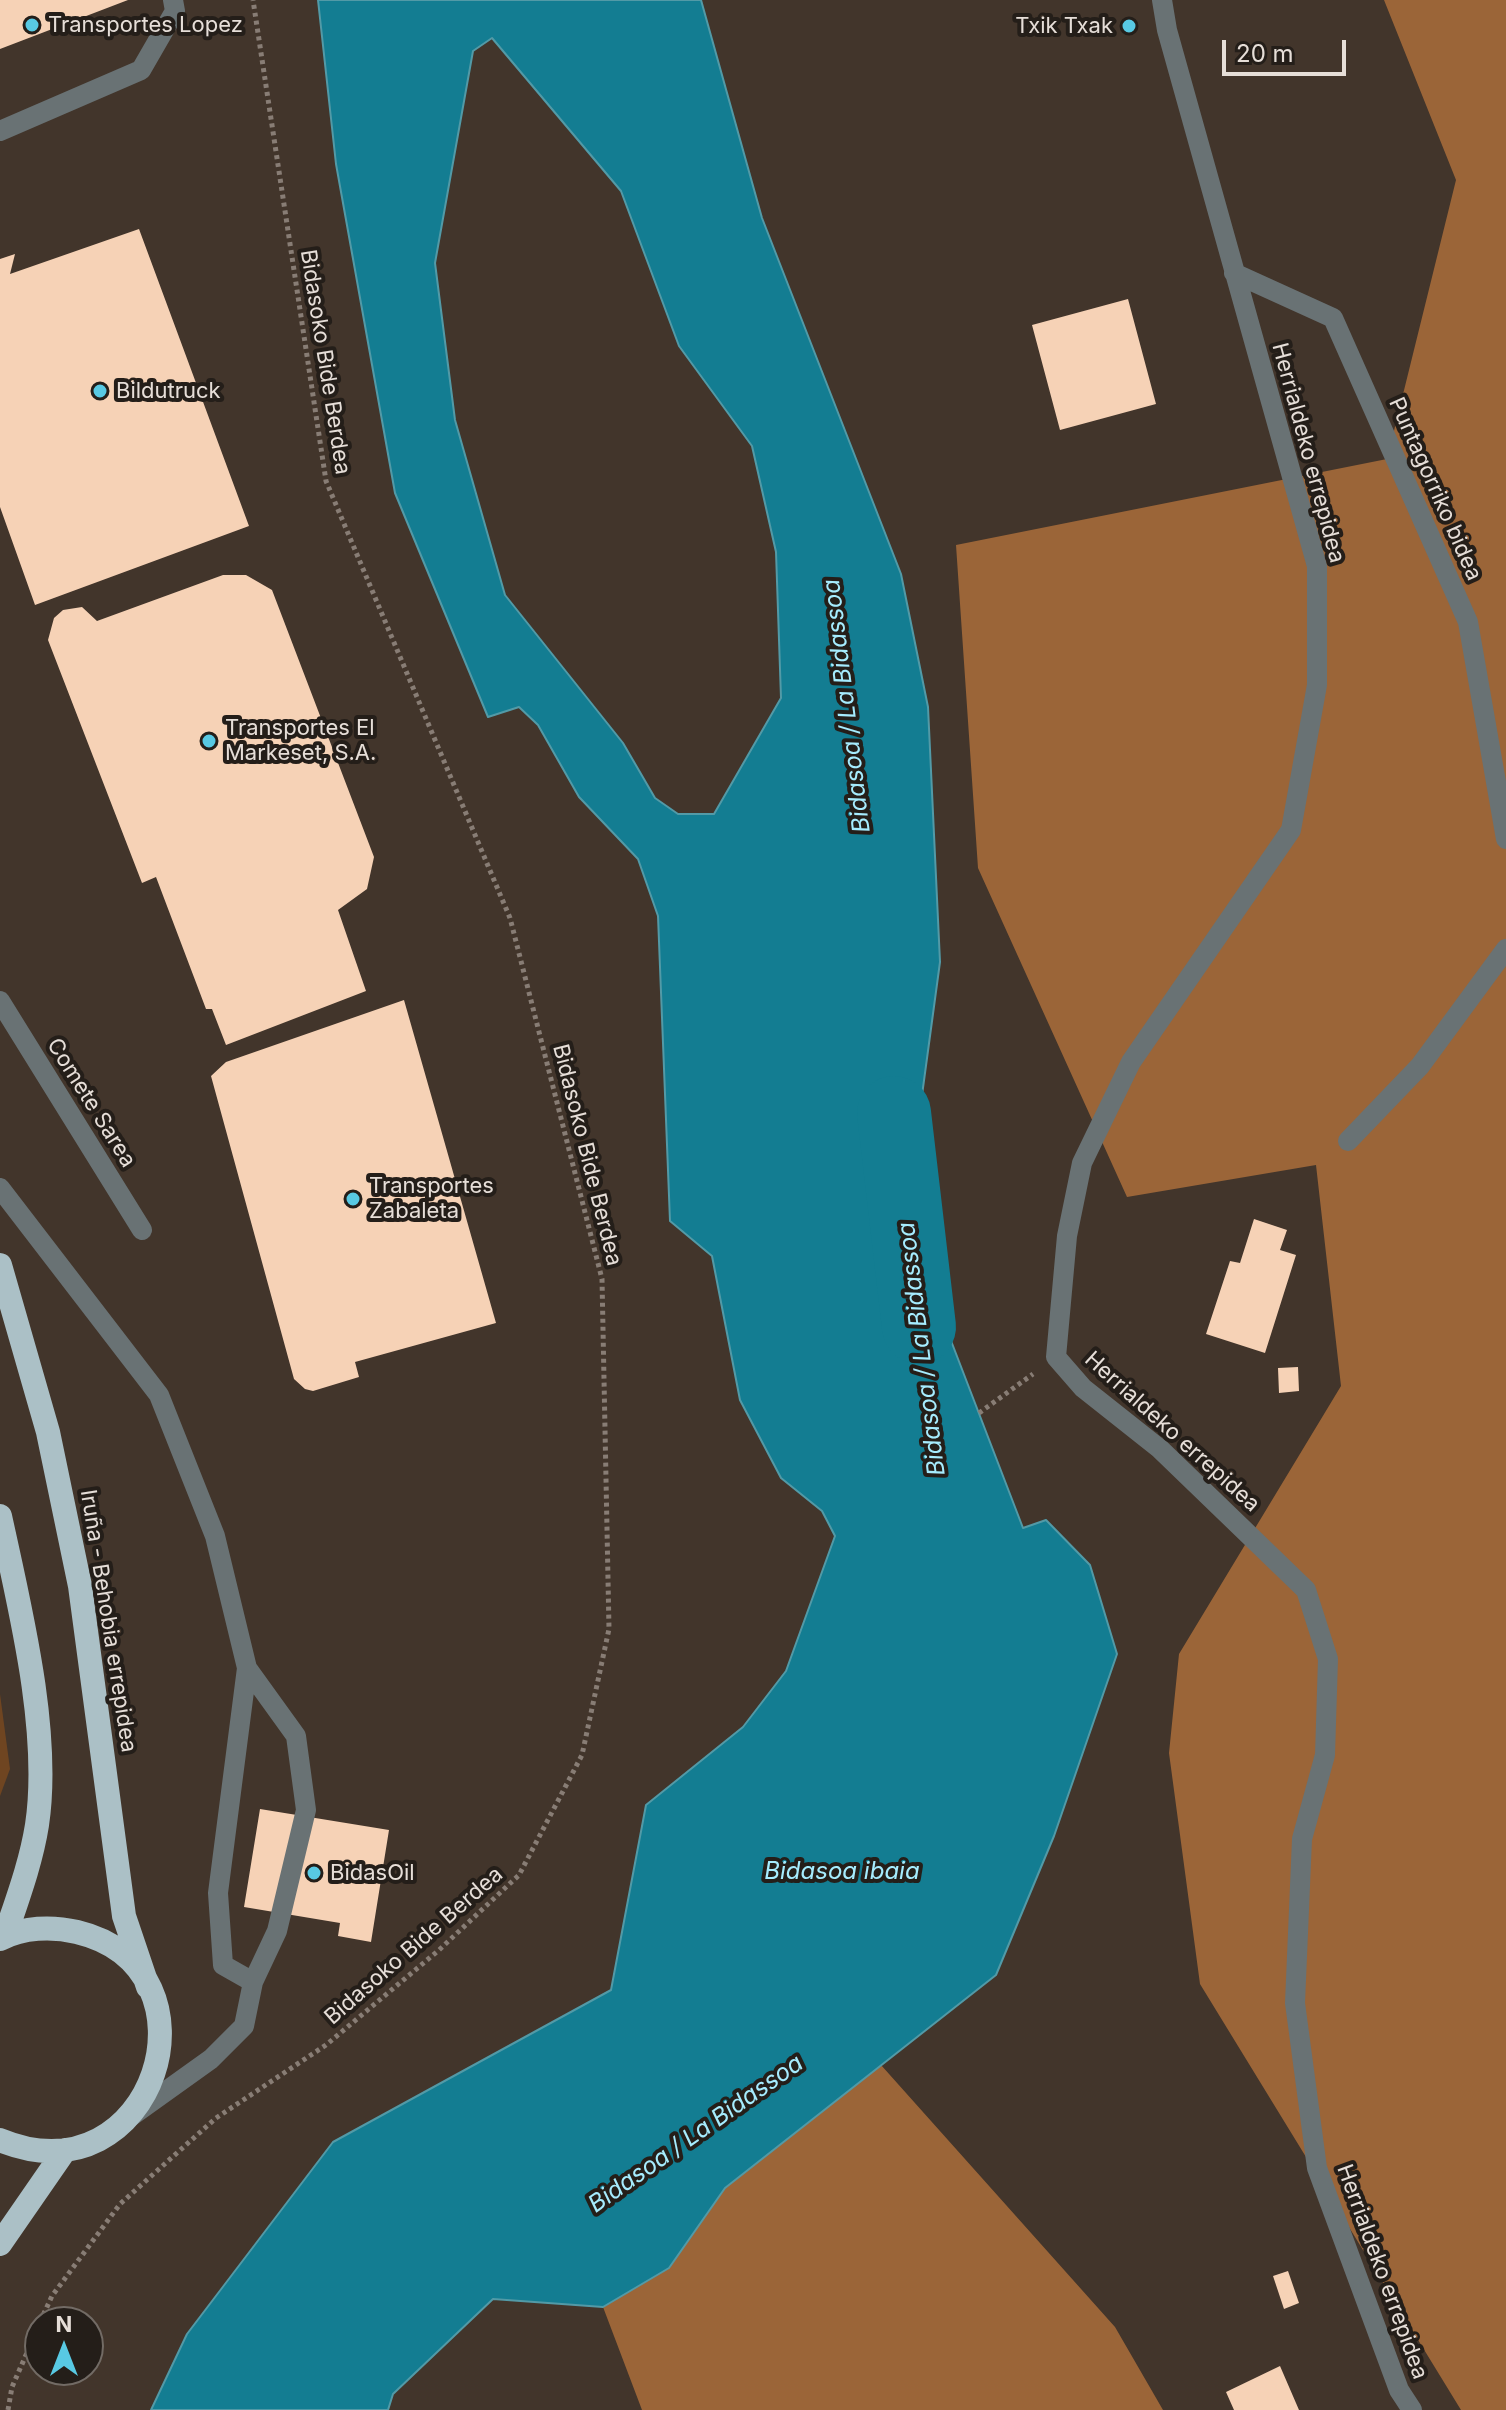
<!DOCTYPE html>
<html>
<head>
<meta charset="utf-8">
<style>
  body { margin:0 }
  #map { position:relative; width:1506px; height:2410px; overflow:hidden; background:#42352b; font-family:Inter,sans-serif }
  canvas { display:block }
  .north { position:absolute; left:24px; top:2306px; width:80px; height:80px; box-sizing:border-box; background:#241e19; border:2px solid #726b65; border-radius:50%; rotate:0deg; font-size:22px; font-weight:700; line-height:32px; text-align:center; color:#e6ded8 }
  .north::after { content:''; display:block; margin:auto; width:28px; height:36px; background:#58c9e3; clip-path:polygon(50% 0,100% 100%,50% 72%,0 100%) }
  .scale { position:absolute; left:1222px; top:40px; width:124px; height:36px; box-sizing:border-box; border:4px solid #e6ded8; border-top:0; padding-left:10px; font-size:24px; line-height:28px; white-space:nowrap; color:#e6ded8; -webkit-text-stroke:6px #241e19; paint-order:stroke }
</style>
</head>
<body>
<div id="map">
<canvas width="1506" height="2410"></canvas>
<div class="north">N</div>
<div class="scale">20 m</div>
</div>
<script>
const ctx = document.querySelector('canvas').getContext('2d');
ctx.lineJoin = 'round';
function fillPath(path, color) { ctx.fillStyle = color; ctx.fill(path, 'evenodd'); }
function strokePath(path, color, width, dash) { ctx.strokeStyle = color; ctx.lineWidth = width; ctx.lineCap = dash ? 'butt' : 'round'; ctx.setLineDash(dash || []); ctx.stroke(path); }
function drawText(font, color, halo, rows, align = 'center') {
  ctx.font = font + ' Inter,sans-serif'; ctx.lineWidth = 8; ctx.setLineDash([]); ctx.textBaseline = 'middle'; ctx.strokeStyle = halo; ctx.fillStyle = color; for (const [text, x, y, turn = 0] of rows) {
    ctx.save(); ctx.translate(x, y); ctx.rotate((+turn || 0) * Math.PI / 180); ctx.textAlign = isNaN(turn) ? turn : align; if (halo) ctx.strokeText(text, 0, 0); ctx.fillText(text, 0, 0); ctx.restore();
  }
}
fillPath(new Path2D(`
  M0,1694l10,75 -10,27z`), '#6f4521');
fillPath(new Path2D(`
  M1384,0h122v2410h-45l-261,-426 -31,-231 10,-99 162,-268 -25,-221 -189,32 -149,-329 -22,-323 431,-86 69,-279z
  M881,2065l234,262 48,83h-521l-39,-103 66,-39 56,-80z`), '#9b6538');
const water = new Path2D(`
  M318,0h383l61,218 139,356 27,133 12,255 -35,259 118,307 23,-8 44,45 27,89 -63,182 -58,139 -271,213 -56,80 -66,39 -110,-8 -100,95 -5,16h-237l36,-76 146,-192 278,-152 35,-185 97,-78 43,-56 49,-135 -13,-25 -41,-33 -41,-78 -28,-144 -42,-35 -12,-305 -20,-57 -59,-62 -41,-72 -19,-18 -31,10 -93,-224 -59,-329zM492,38l129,153 58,155 73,100 24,106 5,146 -67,116h-36l-23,-16 -32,-55 -118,-148 -50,-175 -20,-157 38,-212z`);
fillPath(water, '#137d92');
strokePath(water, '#529aa7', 2);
strokePath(new Path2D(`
  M894,1113l25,214`), '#137d92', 74);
fillPath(new Path2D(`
  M0,0h128l-128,49z
  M139,229l110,297 -214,79 -35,-98v-248l15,-5 -5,20z
  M1128,299l28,105 -96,26 -28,-105z
  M223,575h23l26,15 102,267 -7,32 -29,21 28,81 -140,54 -14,-36h-6l-50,-132 -14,6 -94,-243 6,-22 9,-8 19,-3 15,14z
  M404,1000l92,323 -141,39 4,15 -46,14 -8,-2 -11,-10 -83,-303 15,-14z
  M1254,1219l33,11 -7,20 16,5 -31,98 -59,-19 24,-73 10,2z
  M1298,1367l1,24 -20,2 -1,-25z
  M260,1809l129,21 -18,112 -33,-6 2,-13 -96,-16z
  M1288,2271l11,32 -15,6 -11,-33z
  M1280,2366l19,44h-65l-8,-18z`), '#f6d2b6');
strokePath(new Path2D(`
  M979,1413l54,-39
  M40,2322l12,-26 68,-92 96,-86 110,-73 113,-95 80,-75 63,-120 27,-126 -7,-350 -92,-361 -184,-437 -73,-481
  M8,2410l4,-23 28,-64`), '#887d75', 5, [4, 4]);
strokePath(new Path2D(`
  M1162,0l5,30 150,536v119l-26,145 -160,232 -49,101 -15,73 -11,121 27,31 77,61 146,141 22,69 -3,96 -23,84 -7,164 22,165 82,222 13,20
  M0,131l141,-61 34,-59 -2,-11
  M1234,273l99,45 135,304 38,217
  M0,1001l142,229
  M1348,1141l72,-75 86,-117
  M0,1188l159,207 56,141 32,132 49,68 10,74 -29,121 -24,51 -9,44 -33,33 -81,58
  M247,1668l-29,225 5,72 30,17`), '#697274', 20);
strokePath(new Path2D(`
  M0,1265l48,167 32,154 44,330 24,71
  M0,1516c20,92 51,216 37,309 -6,38 -20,75 -32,111
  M0,1939c23,-12 52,-13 77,-7 151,36 78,272 -77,208
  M0,2244l65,-94`), '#abc0c6', 24);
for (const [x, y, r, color] of [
  [32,25,8,"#58c9e3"],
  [1129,26,8,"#58c9e3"],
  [100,391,8,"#58c9e3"],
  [209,741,8,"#58c9e3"],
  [353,1199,8,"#58c9e3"],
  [314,1873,8,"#58c9e3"]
]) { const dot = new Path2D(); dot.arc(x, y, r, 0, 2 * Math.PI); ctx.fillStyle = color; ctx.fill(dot); strokePath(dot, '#241e19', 3); }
drawText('22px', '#e6ded8', '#241e19', [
  ["Transportes Lopez",48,25],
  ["Txik Txak",1113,26,"right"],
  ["Bildutruck",116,391],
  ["Transportes El",225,728],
  ["Markeset, S.A.",225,753],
  ["Transportes",369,1186],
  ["Zabaleta",369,1211],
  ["BidasOil",330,1873]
], 'left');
drawText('22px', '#e6ded8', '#241e19', [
  ["Bidasoko Bide Berdea",325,362,81],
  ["Herrialdeko errepidea",1308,453,75],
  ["Puntagorriko bidea",1435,489,66],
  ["Comete Sarea",91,1103,58],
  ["Bidasoko Bide Berdea",587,1155,76],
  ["Herrialdeko errepidea",1172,1432,42],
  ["Iruña - Behobia errepidea",108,1621,81],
  ["Bidasoko Bide Berdea",414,1946,-41],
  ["Herrialdeko errepidea",1382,2272,70]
]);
drawText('italic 24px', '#a6ecfe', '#241e19', [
  ["Bidasoa / La Bidassoa",847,706,-97],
  ["Bidasoa / La Bidassoa",922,1349,-97],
  ["Bidasoa ibaia",842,1872],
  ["Bidasoa / La Bidassoa",696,2134,-35]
]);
</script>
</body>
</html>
